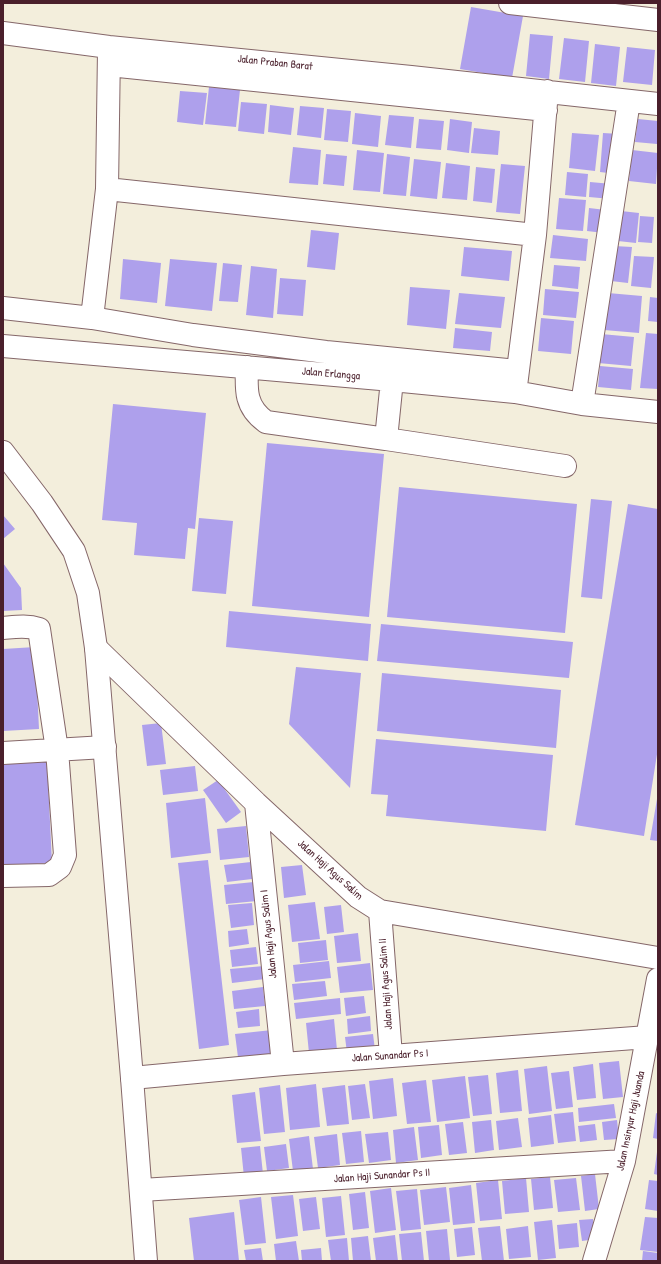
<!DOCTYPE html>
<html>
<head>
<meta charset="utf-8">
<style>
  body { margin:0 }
  #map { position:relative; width:661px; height:1264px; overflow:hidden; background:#f3eedc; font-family:"Patrick Hand",sans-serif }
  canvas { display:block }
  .frame { position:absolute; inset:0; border:4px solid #4a1f2b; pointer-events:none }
</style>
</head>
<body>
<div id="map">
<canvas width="661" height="1264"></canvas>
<div class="frame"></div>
</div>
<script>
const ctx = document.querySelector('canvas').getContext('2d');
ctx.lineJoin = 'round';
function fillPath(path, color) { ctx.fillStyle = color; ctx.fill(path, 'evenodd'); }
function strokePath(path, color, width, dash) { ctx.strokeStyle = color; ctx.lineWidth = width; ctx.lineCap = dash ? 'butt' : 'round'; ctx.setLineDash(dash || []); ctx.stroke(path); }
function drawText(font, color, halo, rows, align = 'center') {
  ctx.font = font + ' "Patrick Hand",sans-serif'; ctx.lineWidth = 3; ctx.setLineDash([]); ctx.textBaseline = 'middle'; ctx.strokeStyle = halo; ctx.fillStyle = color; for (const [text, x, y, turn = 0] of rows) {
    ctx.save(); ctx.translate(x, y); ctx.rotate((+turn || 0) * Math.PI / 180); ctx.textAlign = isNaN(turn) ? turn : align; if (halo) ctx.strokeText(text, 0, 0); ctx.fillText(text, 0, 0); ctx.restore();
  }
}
fillPath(new Path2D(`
  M471,7l52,9 -11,62 -52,-9z
  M530,34l23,2 -4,43 -23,-3z
  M564,38l25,3 -4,41 -26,-3z
  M595,44l25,3 -4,39 -25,-3z
  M627,47l28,3 -3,35 -29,-3z
  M209,87l31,3 -4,37 -31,-3z
  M180,91l27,2 -4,32 -26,-3z
  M241,102l26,2 -3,30 -26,-3z
  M270,105l24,3 -3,27 -23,-3z
  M300,106l24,2 -3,30 -24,-3z
  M327,109l24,2 -3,31 -24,-2z
  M355,113l26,3 -3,31 -26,-3z
  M389,115l25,2 -3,31 -26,-3z
  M419,119l25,2 -3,29 -25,-2z
  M450,119l22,3 -3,31 -22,-3z
  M638,119l20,2 -1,23 -22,-2z
  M474,128l26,3 -2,24 -27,-2z
  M572,133l27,2 -4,36 -26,-3z
  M603,133l17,1 -4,40 -16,-2z
  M293,147l28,3 -3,35 -29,-2z
  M357,150l27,3 -4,39 -27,-2z
  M632,150l26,3 -2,31 -27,-3z
  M326,154l21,2 -3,30 -21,-2z
  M387,154l23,3 -4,39 -23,-2z
  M414,159l27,3 -4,37 -27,-3z
  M446,163l24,3 -3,34 -25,-2z
  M501,164l24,2 -5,48 -24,-2z
  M476,167l19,2 -3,34 -19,-2z
  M567,172l21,2 -2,23 -21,-2z
  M590,182l22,2 -1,15 -22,-2z
  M559,198l27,2 -3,31 -27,-2z
  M589,208l17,2 -2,23 -17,-2z
  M621,211l18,2 -3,30 -18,-2z
  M640,216l14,1 -2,26 -14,-1z
  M311,230l28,3 -4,37 -28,-3z
  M553,235l35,4 -2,22 -36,-3z
  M614,246l18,1 -4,36 -17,-2z
  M464,247l48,4 -3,30 -48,-5z
  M634,256l20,1 -3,31 -20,-2z
  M123,259l38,4 -4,40 -37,-4z
  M170,259l47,4 -5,48 -47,-5z
  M223,263l19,2 -4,37 -19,-1z
  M554,265l26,2 -2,22 -26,-3z
  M251,266l26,3 -4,49 -27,-3z
  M280,278l26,2 -3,36 -26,-2z
  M410,287l40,3 -4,39 -39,-4z
  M545,289l34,3 -3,26 -33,-3z
  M459,293l46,4 -4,31 -46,-4z
  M608,293l34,3 -3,37 -35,-3z
  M650,297l8,1v24l-10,-1z
  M541,318l33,3 -3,33 -33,-3z
  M455,328l37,4 -2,19 -37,-3z
  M646,333l12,1v55l-18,-1z
  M601,334l33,3 -3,29 -33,-3z
  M600,366l33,3 -2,21 -33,-3z
  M113,404l93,9 -11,116 -7,-1 -3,31 -51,-4 3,-32 -35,-3z
  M267,443l117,11 -15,163 -117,-11z
  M399,487l178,17 -12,129 -178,-16z
  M591,499l21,2 -10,98 -21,-2z
  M628,504l30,5v239l-14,88 -69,-11z
  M3,515l12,14 -12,10z
  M199,518l34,3 -7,73 -34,-3z
  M3,563l18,25 1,22 -19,1z
  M229,611l142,13 -3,37 -142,-14z
  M381,624l192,18 -4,36 -192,-17z
  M35,647l4,82 -36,2v-82z
  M296,667l65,6 -11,115 -61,-64z
  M382,673l179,17 -5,58 -179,-17z
  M161,723l5,41 -19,2 -5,-41z
  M376,739l177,16 -7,76 -160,-15 2,-21 -17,-1z
  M47,760l5,103 -49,3v-104z
  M195,766l3,25 -35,4 -3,-25z
  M218,780l23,32 -15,11 -23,-33z
  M205,798l6,55 -40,5 -5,-55z
  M657,799h1v42l-8,-1z
  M246,826l3,31 -29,3 -3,-31z
  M208,860l21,185 -30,4 -21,-186z
  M251,862l1,17 -25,3 -3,-17z
  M302,865l4,30 -22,3 -3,-31z
  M254,882l3,19 -31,3 -2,-19z
  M315,902l5,37 -28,3 -4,-37z
  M252,903l2,22 -23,3 -3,-23z
  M341,905l3,27 -17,2 -3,-27z
  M247,929l2,15 -20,3 -1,-16z
  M358,933l3,28 -24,2 -3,-27z
  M326,940l2,20 -28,3 -2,-20z
  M256,947l2,17 -26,3 -2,-17z
  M329,961l2,17 -36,4 -2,-17z
  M370,963l3,27 -33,3 -3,-26z
  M264,966l1,13 -33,4 -2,-14z
  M325,981l2,15 -33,4 -2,-16z
  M263,987l2,19 -31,3 -2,-18z
  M364,996l2,17 -20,3 -2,-18z
  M340,998l1,16 -45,5 -2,-16z
  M259,1009l1,17 -22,2 -2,-16z
  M370,1016l1,15 -23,3 -1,-15z
  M334,1019l3,31 -28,3 -3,-30z
  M272,1030l4,31 -37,4 -4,-31z
  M373,1034l2,16 -28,3 -2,-16z
  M619,1061l4,36 -20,2 -4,-36z
  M593,1064l3,34 -19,2 -4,-33z
  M547,1066l5,45 -23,3 -5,-45z
  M518,1070l4,41 -22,2 -4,-40z
  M569,1071l4,36 -17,2 -5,-36z
  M488,1075l4,39 -19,2 -5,-39z
  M465,1076l5,42 -33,4 -5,-42z
  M393,1078l4,38 -24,3 -4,-38z
  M426,1080l5,42 -24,2 -5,-41z
  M316,1084l4,43 -30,3 -4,-42z
  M365,1084l5,34 -18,2 -4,-34z
  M280,1085l5,47 -21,2 -5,-46z
  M345,1085l4,39 -22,2 -5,-38z
  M255,1092l6,49 -24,2 -5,-48z
  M614,1104l2,14 -37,4 -1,-14z
  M573,1112l3,29 -18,2 -4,-29z
  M656,1113l2,1v25l-5,-1z
  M551,1115l3,29 -23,3 -3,-29z
  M518,1118l4,29 -23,3 -3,-29z
  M491,1120l3,30 -19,3 -3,-31z
  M617,1120l2,19 -15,1 -2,-18z
  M463,1122l4,31 -18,2 -4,-31z
  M595,1124l2,16 -17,2 -2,-16z
  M439,1125l3,30 -21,3 -3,-31z
  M414,1127l4,33 -22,3 -3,-33z
  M361,1131l3,31 -18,2 -4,-31z
  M388,1132l3,28 -22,3 -4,-29z
  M337,1134l3,31 -22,3 -4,-31z
  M309,1136l4,33 -20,2 -4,-32z
  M286,1144l3,24 -22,3 -3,-24z
  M260,1146l3,28 -19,3 -3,-29z
  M657,1152h1v23l-4,-1z
  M595,1174l4,35 -14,2 -4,-35z
  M550,1177l3,31 -19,2 -3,-31z
  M526,1178l3,34 -24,2 -3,-33z
  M576,1178l4,32 -22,2 -4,-32z
  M498,1180l4,39 -22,2 -4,-38z
  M649,1180l9,1v30l-13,-2z
  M471,1185l4,38 -22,2 -4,-37z
  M446,1187l4,35 -26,3 -4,-35z
  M391,1188l5,42 -21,3 -5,-42z
  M417,1189l4,40 -20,2 -5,-40z
  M365,1192l4,36 -16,2 -4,-36z
  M293,1195l5,41 -22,3 -5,-42z
  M341,1196l4,39 -19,2 -4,-39z
  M261,1197l5,46 -21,2 -6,-45z
  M316,1197l4,32 -17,2 -4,-32z
  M234,1212l5,49h-45l-5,-43z
  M645,1217l13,1v34l-18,-2z
  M593,1219l3,20 -14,2 -3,-21z
  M552,1220l4,38 -18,2 -4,-38z
  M577,1223l2,24 -20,2 -2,-24z
  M500,1226l4,35h-22l-4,-33z
  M528,1226l3,31 -22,2 -3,-30z
  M472,1227l3,28 -18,2 -3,-28z
  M447,1229l3,31 -21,1 -3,-30z
  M421,1232l3,29h-22l-3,-27z
  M395,1235l3,26h-22l-3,-23z
  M368,1236l3,25h-18l-2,-23z
  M347,1238l2,23h-18l-3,-21z
  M296,1241l3,20h-23l-2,-17z
  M261,1248l2,13h-17l-2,-11z
  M321,1248l1,13h-20l-1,-11z
  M643,1251l15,2v8h-16z`), '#aea0ec');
const minor = new Path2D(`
  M510,3l148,17
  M3,33l106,14 302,30 247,27
  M109,65l437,45
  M107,189l428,46 12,-144
  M3,308l89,10 101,17 133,17 191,19
  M92,318l15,-129 2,-139
  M3,346l389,34 123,12 67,12 76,8
  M247,367c-1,23 -2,40 19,55l120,17 6,-59
  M516,386l19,-151
  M582,404l47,-303
  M386,439l179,27
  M3,628c12,-1 24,-3 36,1l18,121 8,105 -5,12 -11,8 -46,1
  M96,648l160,155 102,94 22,14 278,47
  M3,753l102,-6
  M256,803l27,261
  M380,911l11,145
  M132,1078l151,-14 365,-27
  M141,1190l483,-29
  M594,1261l30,-100 34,-182`);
const highway = new Path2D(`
  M3,452l39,51 32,48 14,42 8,55 36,430 14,183`);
strokePath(minor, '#856769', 24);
strokePath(highway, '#856769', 24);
strokePath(minor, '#fff', 22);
strokePath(highway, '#fff', 22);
drawText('11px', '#4a1f2b', '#fff', [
  ["Jalan Praban Barat",275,63,6],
  ["Jalan Erlangga",331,374,5],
  ["Jalan Haji Agus Salim",330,870,42],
  ["Jalan Haji Agus Salim I",269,934,-96],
  ["Jalan Haji Agus Salim II",386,984,-94],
  ["Jalan Sunandar Ps I",390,1056,-4],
  ["Jalan Insinyur Haji Juanda",631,1121,-78],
  ["Jalan Haji Sunandar Ps II",382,1176,-4]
]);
</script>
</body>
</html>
